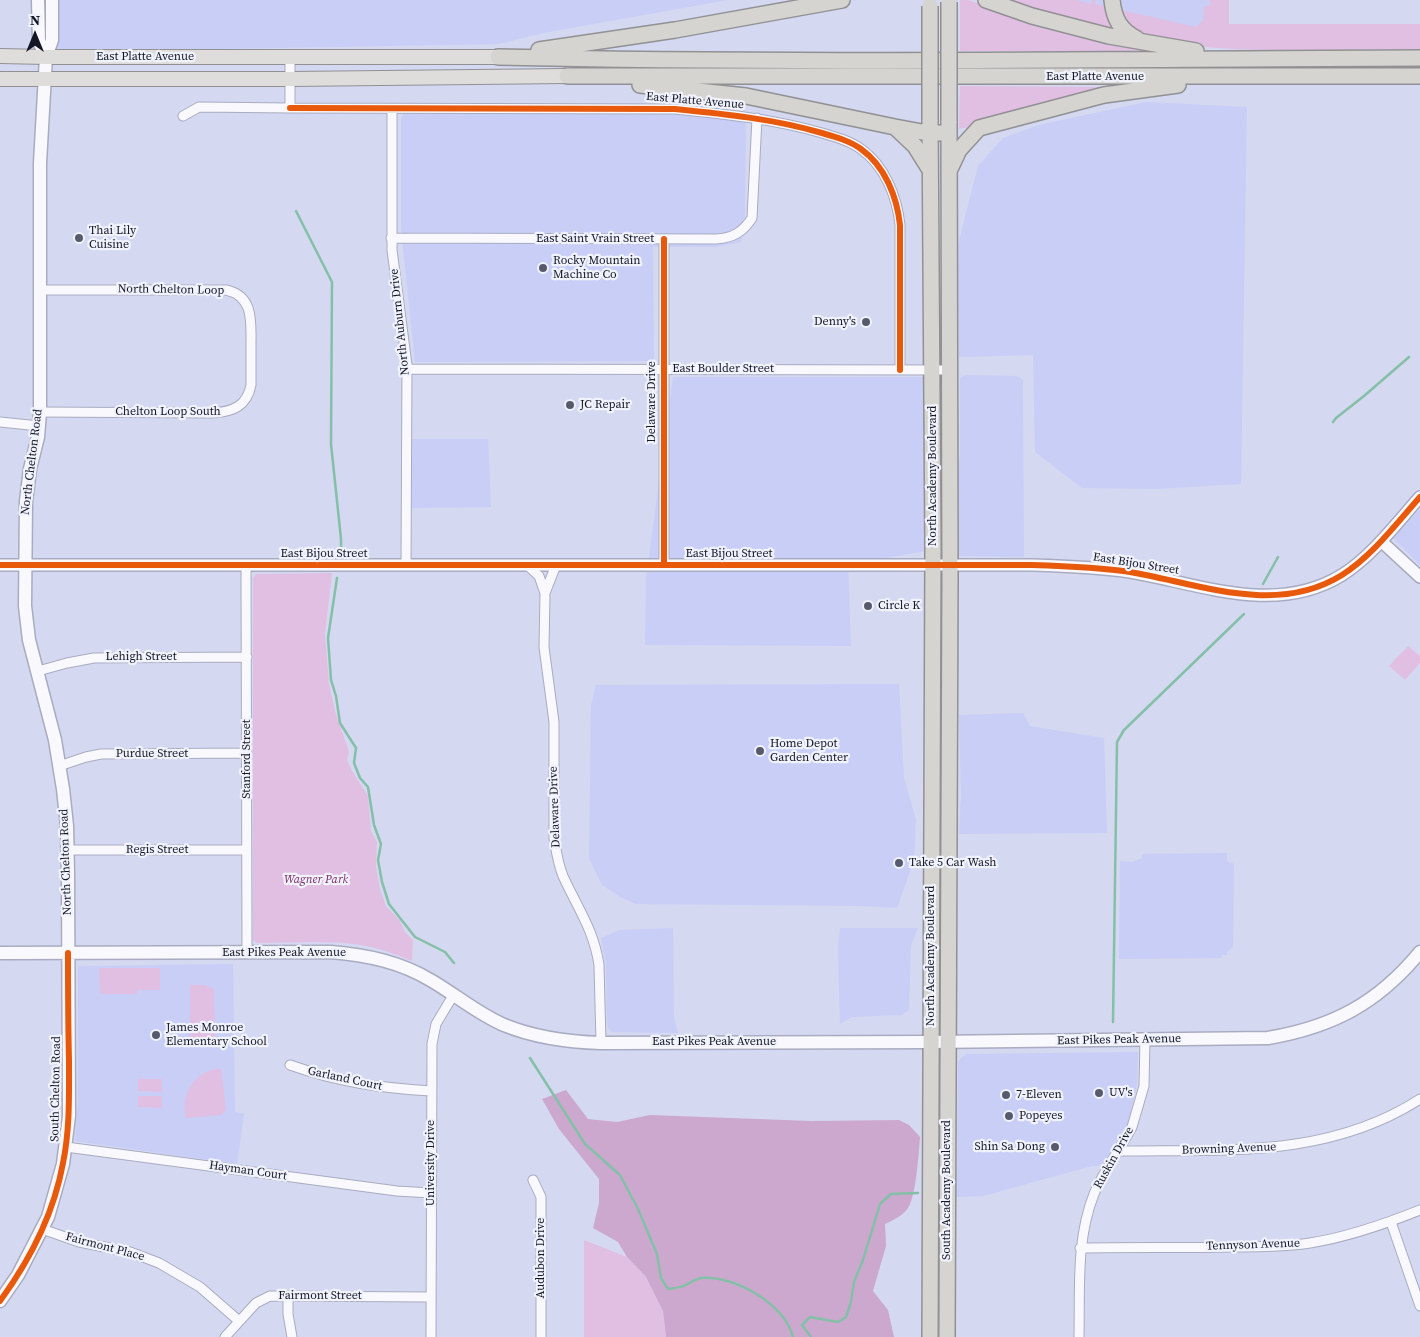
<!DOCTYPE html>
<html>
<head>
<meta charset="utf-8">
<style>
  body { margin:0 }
  #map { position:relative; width:1420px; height:1337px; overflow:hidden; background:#d4d8f1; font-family:"Source Serif 4",serif }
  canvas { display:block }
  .north { position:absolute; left:10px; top:10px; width:50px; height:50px; -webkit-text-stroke:4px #f1f3fc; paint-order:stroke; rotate:0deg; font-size:14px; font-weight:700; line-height:20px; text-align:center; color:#141625 }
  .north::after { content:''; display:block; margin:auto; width:18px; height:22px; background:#141625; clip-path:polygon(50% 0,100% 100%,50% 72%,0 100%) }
</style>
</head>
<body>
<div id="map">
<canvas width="1420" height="1337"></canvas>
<div class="north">N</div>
</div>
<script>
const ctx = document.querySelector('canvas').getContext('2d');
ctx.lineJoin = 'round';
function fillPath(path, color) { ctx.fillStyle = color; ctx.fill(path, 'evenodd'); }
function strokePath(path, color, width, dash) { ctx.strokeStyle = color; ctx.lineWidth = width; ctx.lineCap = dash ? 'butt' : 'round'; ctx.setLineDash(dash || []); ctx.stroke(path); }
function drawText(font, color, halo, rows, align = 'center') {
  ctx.font = font + ' "Source Serif 4",serif'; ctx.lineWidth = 4.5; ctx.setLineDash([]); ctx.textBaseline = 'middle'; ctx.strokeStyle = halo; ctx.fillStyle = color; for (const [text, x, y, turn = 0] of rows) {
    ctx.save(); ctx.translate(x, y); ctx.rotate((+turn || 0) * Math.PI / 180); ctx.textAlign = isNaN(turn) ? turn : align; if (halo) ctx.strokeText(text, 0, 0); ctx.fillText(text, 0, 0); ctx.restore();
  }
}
fillPath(new Path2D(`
  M56,0h672l-185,33 -44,11 -443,8z
  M1002,0h227l-9,48z
  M1146,102l101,5 -6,377 -84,5 -75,-1 -47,-36 -2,-97 -74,2 -1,-112 20,-79 25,-28 36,-13z
  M405,109h270l71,8 -1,96 -4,29 -25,5h-63l1,114 -239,1 -14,-133v-110z
  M966,375l51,1 6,4 1,177 -64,-1 -3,-2 -2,-50 5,-50v-76z
  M673,377h250l10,173 -85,14 3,82 -206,-1 1,-66z
  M412,439h76l3,68 -79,1z
  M1420,509v56l-26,-26v-3z
  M899,684l5,94 12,42 -2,40 -17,48 -36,-2 -225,-2 -16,-7 -18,-12 -13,-27 2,-153 5,-20z
  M1023,713l7,13 74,12 3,95 -148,1 2,-39 -2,-80z
  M1227,853v8l7,3 -1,83 -6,5v3h-5l-1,3 -102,1 1,-98 12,1 10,-4v-4z
  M673,928l1,89 4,16 -66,-1 -4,-4 -1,-5 -1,-59 -5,-26 19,-8z
  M840,928h78l-7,18 -2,64 -7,5 -50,2 -12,7 -2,-75z
  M233,964l2,148 9,2 -7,50 -162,-23 3,-39v-134l1,-2z
  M1138,1052l-1,33 -9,37 -27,44h-9l-109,30 -29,1 3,-24 1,-111 5,-6 4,-2z`), '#c8cef6');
fillPath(new Path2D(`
  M960,0h8l66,20 113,29 2,2h-189z
  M1002,0h74l15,4 1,-4h4l-1,4 101,23 7,-7 1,-14h6v-6h19v24h191v25c-85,0 -173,6 -257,-7 -55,-8 -108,-27 -161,-42z
  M1420,63v10l-460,2 1,-11z
  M960,86l144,1v3l-129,36 -16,3z
  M332,573l-7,61 4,49 6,28 14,41 -2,8 5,11 16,25 3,35 6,11 -1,24 4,23 6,17 14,15 5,11 8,8 -1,21c-16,-7 -34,-13 -51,-16 -34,-5 -70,-2 -104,-2l-4,-3v-362l3,-4z
  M1408,646l12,10v7l-15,17 -16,-14z
  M99,968h61v22h-23v4h-37z
  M190,985h14l10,4 1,51h-25z
  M216,1069h5l5,40 -4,6 -36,3c-5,-23 6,-44 30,-49z
  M138,1079h24v13l-24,-1z
  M138,1096h24v12l-24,-1z
  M584,1240l43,17 19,20 17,34 3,26h-82z`), '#e1bfe3');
fillPath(new Path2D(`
  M566,1090l22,29 29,3 33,-7 161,6 88,-1 10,5 11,12c-1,14 -4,60 -12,71 -5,8 -15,12 -23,16l1,22 -13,45 15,19 6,27h-228l-3,-26 -17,-34 -19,-20 -9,-15 -25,-14 6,-25v-24l-40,-50 -17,-30z`), '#cca8ce');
strokePath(new Path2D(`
  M296,211l36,71 -1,162 10,95v8
  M1333,422l3,-4 28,-22 45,-39
  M337,578l-9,60 3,42 5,16 4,27 16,25 -2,15 6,15 8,9 6,38 7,19 -3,16 4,22 7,22 26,33 30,15 9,11
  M1263,584l15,-27
  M1113,1022l4,-280 7,-12 120,-116
  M530,1058l55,86 35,31 18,34 19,45 4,24 7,11c5,-1 11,-1 15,-3 6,-2 12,-7 18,-8 33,-3 84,26 92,59
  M811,1337l-9,-12 8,-8 28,5 8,-5 5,-15 3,-20 9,-22 17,-56 11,-10 27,-1`), '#84c0a7', 2.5);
const minor = new Path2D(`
  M290,108l385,1c50,5 99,10 147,24 14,4 28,8 39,16 24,17 36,48 39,76v145
  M392,109v141l15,115 -1,200
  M183,116l16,-9 91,1v-51
  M391,238l325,1c17,-1 27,-7 36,-21l5,-100
  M40,290h186c28,6 25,32 25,55 0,13 0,27 0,40 -4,21 -18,27 -39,28l-172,-1
  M407,369l542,1
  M0,422l39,4
  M527,565l12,11 6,17 -1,54 10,75v116c2,12 4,26 9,38 14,31 31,54 36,89l2,78
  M664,565v-326
  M246,566l1,387
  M545,593l11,-28
  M38,671l29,-8 27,-5 153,-1
  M59,766l27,-9 15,-3 146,-1
  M68,850h178
  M290,1065c48,17 90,23 141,26
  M66,1147l331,44 34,2
  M1119,1151c104,-2 208,8 301,-52
  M533,1180l8,17v140
  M1391,1222l29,84
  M42,1229l37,13 51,10 29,11 41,24 39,34
  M1080,1248c50,-1 100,0 150,-1 27,0 54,0 80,-4 38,-6 75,-19 110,-33
  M288,1296v18l4,23
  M225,1337l31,-34 14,-7 161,1
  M431,1337l1,-293 4,-20 18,-30
  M1079,1337c1,-48 -3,-98 15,-143 10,-24 26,-45 38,-67l12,-41 1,-47`);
const tertiary = new Path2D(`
  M1381,541l39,36
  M0,565h1032c33,1 66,2 98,7 70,12 146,44 212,3 30,-19 54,-51 78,-78`);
const secondary = new Path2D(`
  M38,0l1,42 7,15
  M0,953l331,-1c36,3 70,10 101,29 24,14 46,33 72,44 32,13 63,17 97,18l330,-1 337,-4c65,-11 110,-35 152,-86
  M0,1301l18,-26 30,-58 15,-53 6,-48 -1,-243 -1,-47 -4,-37 -8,-49 -26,-100 -4,-34 1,-105 4,-32 8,-32 2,-25v-249l6,-106 6,-17v-40`);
const primary = new Path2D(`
  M0,56l46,1h452
  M0,79h290l277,-3`);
const trunk = new Path2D(`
  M986,0l46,16 77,20 87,15
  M1112,0c2,19 8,30 25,39
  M539,50l136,-20 167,-30
  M498,57c307,7 615,2 922,1
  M567,76h853
  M640,85l106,11 149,31 20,19 15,24
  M895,127l27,5 18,1
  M950,169l9,-19 20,-22 125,-33 74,-10
  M930,1337l3,-787 -3,-430
  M947,1337l3,-760 -1,-456`);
strokePath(minor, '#a9acc0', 11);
strokePath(tertiary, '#a9acc0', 14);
strokePath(secondary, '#a9acc0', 15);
strokePath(primary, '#919194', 16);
strokePath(trunk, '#919194', 18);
strokePath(minor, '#f9f9fd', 9);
strokePath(tertiary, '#f9f9fd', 11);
strokePath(secondary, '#f9f9fd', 12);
strokePath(primary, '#dedddc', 14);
strokePath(trunk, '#d5d4d1', 15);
const trunkBridge = new Path2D(`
  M930,120v-114
  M949,121v-119`);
strokePath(trunkBridge, '#919194', 18, []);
strokePath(trunkBridge, '#d5d4d1', 15);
strokePath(new Path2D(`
  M290,108l385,1c50,5 99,10 147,24 14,4 28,8 39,16 24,17 36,48 39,76v145
  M0,565h1032c33,1 66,2 98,7 70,12 146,44 212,3 30,-19 54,-51 78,-78
  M664,565v-326
  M0,1301c30,-41 54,-88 63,-138 7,-34 6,-68 6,-103 -1,-36 -1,-71 -1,-107`), '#e8590c', 6);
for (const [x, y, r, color] of [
  [79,238,5,"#575a6c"],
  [543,268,5,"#575a6c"],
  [866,322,5,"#575a6c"],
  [570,405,5,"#575a6c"],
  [868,606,5,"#575a6c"],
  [760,751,5,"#575a6c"],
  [899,863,5,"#575a6c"],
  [156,1035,5,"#575a6c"],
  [1099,1093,5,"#575a6c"],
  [1006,1095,5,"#575a6c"],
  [1009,1116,5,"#575a6c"],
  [1055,1147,5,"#575a6c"]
]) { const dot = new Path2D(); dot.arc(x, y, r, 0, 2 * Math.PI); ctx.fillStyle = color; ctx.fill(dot); strokePath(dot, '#f1f3fc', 2); }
drawText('12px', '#141625', '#f1f3fc', [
  ["East Platte Avenue",145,57],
  ["East Platte Avenue",1095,77],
  ["East Platte Avenue",695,101,5],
  ["East Saint Vrain Street",595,239],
  ["North Chelton Loop",171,290,1],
  ["North Auburn Drive",400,322,-96],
  ["East Boulder Street",723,369],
  ["Delaware Drive",652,402,-90],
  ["Chelton Loop South",168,412],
  ["North Chelton Road",32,462,-83],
  ["North Academy Boulevard",933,476,-90],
  ["East Bijou Street",324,554],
  ["East Bijou Street",729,554],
  ["East Bijou Street",1136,564,9],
  ["Lehigh Street",141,657],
  ["Purdue Street",152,754],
  ["Stanford Street",247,759,-90],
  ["Delaware Drive",555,807,-92],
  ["Regis Street",157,850],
  ["North Chelton Road",66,862,-92],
  ["East Pikes Peak Avenue",284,953],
  ["North Academy Boulevard",931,956,-90],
  ["East Pikes Peak Avenue",1119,1040,-1],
  ["East Pikes Peak Avenue",714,1042],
  ["Garland Court",345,1079,12],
  ["South Chelton Road",56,1089,-89],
  ["Browning Avenue",1229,1149,-2],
  ["Ruskin Drive",1114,1158,-61],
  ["University Drive",431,1163,-90],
  ["Hayman Court",248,1171,8],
  ["South Academy Boulevard",947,1190,-90],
  ["Tennyson Avenue",1253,1245,-2],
  ["Fairmont Place",105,1247,15],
  ["Audubon Drive",541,1258,-90],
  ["Fairmont Street",320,1296]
]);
drawText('12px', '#141625', '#f1f3fc', [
  ["Thai Lily",89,231],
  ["Cuisine",89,245],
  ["Rocky Mountain",553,261],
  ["Machine Co",553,275],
  ["Denny's",856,322,"right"],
  ["JC Repair",580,405],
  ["Circle K",878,606],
  ["Home Depot",770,744],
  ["Garden Center",770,758],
  ["Take 5 Car Wash",909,863],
  ["James Monroe",166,1028],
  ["Elementary School",166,1042],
  ["UV's",1109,1093],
  ["7-Eleven",1016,1095],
  ["Popeyes",1019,1116],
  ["Shin Sa Dong",1045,1147,"right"]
], 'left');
drawText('italic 12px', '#7b2968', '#f1f3fc', [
  ["Wagner Park",316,880]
]);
</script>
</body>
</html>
